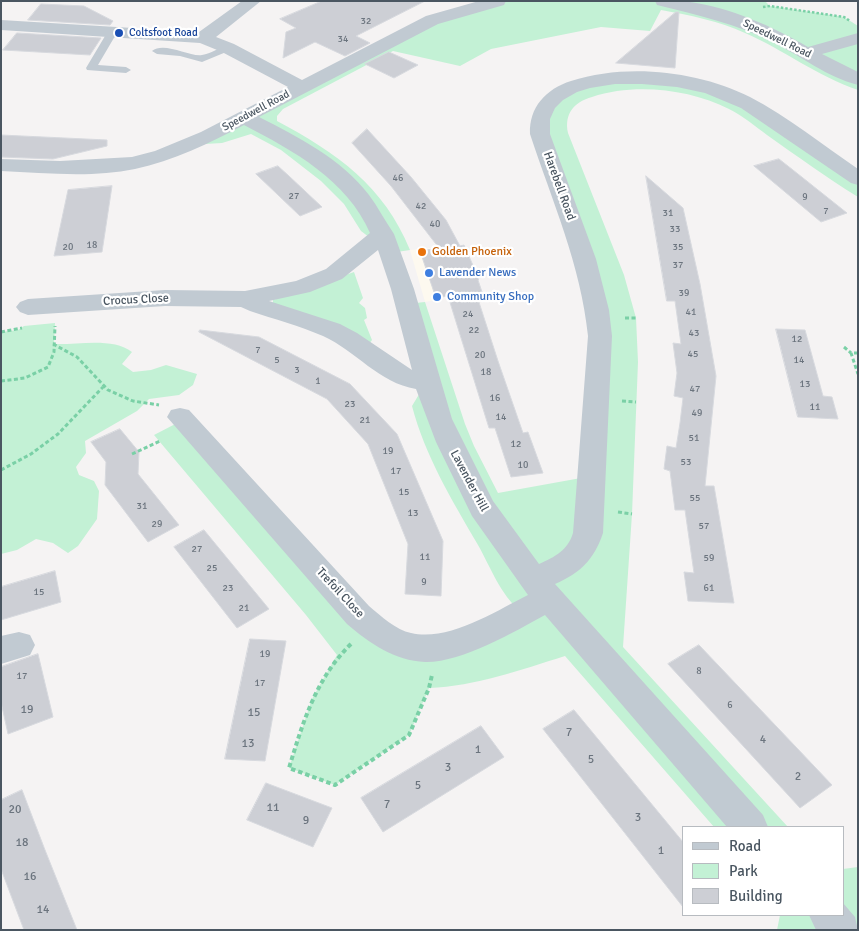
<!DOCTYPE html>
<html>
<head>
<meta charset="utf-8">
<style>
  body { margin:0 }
  #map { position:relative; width:859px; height:931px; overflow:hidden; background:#f5f3f3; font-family:Signika,sans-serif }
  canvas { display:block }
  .frame { position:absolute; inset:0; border:2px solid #4a5661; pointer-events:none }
  .legend { position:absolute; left:682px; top:826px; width:162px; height:90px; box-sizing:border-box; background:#fff; border:1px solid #b7bbc0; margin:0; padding:6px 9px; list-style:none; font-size:15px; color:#4a5661 }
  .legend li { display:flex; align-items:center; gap:10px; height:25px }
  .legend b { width:25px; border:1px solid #b7bbc0 }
</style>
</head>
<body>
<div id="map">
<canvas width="859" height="931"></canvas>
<div class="frame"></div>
<ul class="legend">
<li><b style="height:6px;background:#c1cad2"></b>Road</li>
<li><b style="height:14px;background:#c3f1d5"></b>Park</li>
<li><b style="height:14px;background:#cdcfd5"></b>Building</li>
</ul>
</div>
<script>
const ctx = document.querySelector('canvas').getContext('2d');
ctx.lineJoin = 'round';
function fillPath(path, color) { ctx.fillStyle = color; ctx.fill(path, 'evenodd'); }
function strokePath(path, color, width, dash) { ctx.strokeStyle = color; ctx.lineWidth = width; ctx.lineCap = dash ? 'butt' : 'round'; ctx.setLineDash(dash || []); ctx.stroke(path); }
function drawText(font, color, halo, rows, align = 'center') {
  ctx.font = font + ' Signika,sans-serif'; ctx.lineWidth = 4.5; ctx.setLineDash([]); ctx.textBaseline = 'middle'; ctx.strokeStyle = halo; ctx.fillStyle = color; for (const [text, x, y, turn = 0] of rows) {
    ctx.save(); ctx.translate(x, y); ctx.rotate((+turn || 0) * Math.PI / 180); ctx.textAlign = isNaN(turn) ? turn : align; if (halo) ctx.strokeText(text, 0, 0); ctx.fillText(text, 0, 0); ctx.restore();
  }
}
fillPath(new Path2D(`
  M440,247l17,48 -21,3v2l-11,2 -15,-52z`), '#fdf9ef');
fillPath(new Path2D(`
  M493,1h272l5,5 74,11 14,9v64c-41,-14 -74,-40 -113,-57 -26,-12 -56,-18 -84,-23l-11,21 -49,-4 -110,22 -31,17 -67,-15 -110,58 -6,7v5c60,32 107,65 133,129l-20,3 -29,-22 -17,-27 -23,-23 -40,-31 -30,-16 -29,9 -34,2 230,-119z
  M599,80l112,9 147,90v18c-31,-19 -61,-41 -91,-62 -12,-9 -24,-19 -38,-26 -40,-20 -94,-26 -137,-12 -18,5 -28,17 -24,36l56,142 12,43 2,44 -6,152 -9,133 165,180h-74l-149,-171c-45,14 -89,30 -136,32l-20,47 -74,50 -46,-17 23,-69 25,-44 -31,-40 -152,-180 29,-15 175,195 53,32 110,-35c-21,-18 -30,-44 -43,-67 -26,-45 -53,-89 -66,-139l15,-25 -21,-77 19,-2 40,122 9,22 24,47 94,-17 8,-140 -57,-193 4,-39z
  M354,272l9,26 -4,5 6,5 2,10 -3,2 8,20 -3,4 -96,-41v-3z
  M55,323l-1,21c24,1 59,-7 78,8l-10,12 11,8 18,-2 15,-5 31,9 -4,11 -14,10 -30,4 -12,12 -52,30 1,12 -10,14 3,8 15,6 5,10 -2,28 -19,27 -10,7 -15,-10 -17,-4 -19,11 -16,4v-222l17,-2 6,-4z
  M858,867v63h-81l3,-15h63v-46z`), '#c3f1d5');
const building = new Path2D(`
  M322,1h103l-69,35 14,7 -25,13 -30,-14 -32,16 3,-26 10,-4 -16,-9z
  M41,4l43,2 29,15 -3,4 -82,-5z
  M676,12h3l-4,56 -59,-5z
  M17,33l84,5 -11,17 -87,-5z
  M389,52l29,13 -24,13 -29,-14z
  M367,129l44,48 35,43 14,26 4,-1 15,34 -1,1 4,12 -6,1 22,68 25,72 5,-1 15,41 -32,4 -16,-49h-6l-41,-132 -12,2 -16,-47 19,-3 -48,-62 -39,-43z
  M1,135l106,5v6l-54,13 -52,-2z
  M779,159l14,11 54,43 -26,9 -67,-56z
  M278,166l11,10 33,31 -22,9 -44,-42z
  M646,176l37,32 17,76 16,92 -11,110h9l20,117 -46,-2 -4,-29 10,1 -9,-63h-10l-5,-39 -6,-2 3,-23 9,2 4,-25 3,-25 -9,-2 3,-23 -4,-30 8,1 -6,-43h-8z
  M112,186l-10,66 -48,4 14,-66z
  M776,329l29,1 18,66 9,1 6,22 -40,-2z
  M200,330l59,7 91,47 47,50 46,107 -2,55 -36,-2 3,-50 -40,-100 -41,-45 -128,-67z
  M120,429l19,23 -1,22 41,51 -31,17 -43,-57 1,-23 -15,-20z
  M204,530l65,79 -32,19 -63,-81z
  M55,571l6,31 -60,18v-33z
  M250,639l36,2 -21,120 -40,-2z
  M699,645l97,102 36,38 -32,23 -132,-144z
  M38,654l15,63 -45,17 -7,-32v-35z
  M574,710l109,132v65l-140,-178z
  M481,726l23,31 -121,75 -22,-34z
  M266,783l66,25 -19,39 -66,-27z
  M22,790l23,60 32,80h-53l-23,-61v-69z`);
fillPath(building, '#cdcfd5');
strokePath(building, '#d7d9de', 1);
strokePath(new Path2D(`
  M763,7l7,-1 74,11 6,4`), '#7ad0a6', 2.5, [2.5, 2]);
strokePath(new Path2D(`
  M625,318h11
  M1,332l21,-4
  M53,344l24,13 31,33 25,11 26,4
  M844,347l7,6
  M858,353h-7l7,21
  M1,381l24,-3 23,-11 6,-15 1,-26
  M622,401l14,1
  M132,454l28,-13
  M1,470l30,-16 27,-20 45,-47
  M618,512l14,2`), '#7ad0a6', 3, [4, 2.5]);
strokePath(new Path2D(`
  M351,644c-35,34 -48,78 -62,124l46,17 74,-50 20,-47 3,-13`), '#7ad0a6', 4, [4.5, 3]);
fillPath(new Path2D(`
  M113,28l5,3 -20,34 28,2 5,3 -5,3 -39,-3 -1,-2 22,-37z
  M228,45l3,1v4l-29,12 -22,-6 -23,-2 -5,-3c12,-10 37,6 50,4 9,-1 17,-8 26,-10z`), '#c1cad2');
fillPath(new Path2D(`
  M242,1h19l-45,36 18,7 68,36 124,-64 53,-15h27l-2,4 -66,19 -179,93c39,20 83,42 110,78 9,12 16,26 25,39l20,55 38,130 41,82 46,63c16,-7 29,-14 34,-31l15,-197c-7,-71 -36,-135 -58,-202 -1,-27 16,-45 41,-53 56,-18 127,-10 179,16 38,20 73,48 108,72v16l-7,-2 -110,-75 -36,-15 -28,-6 -35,-3h-27l-25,4 -13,4 -14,8 -8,8 -5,11v15l46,125 13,51 3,26 -9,197c-9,27 -23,40 -48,51l208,231 5,12h-41l-182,-212c-31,17 -84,48 -120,47 -30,-1 -56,-19 -78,-38l-180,-207 4,-7 9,-2 9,2 180,196c12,10 27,24 42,27 37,9 85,-22 117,-38l-56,-79 -36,-74 -20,-53c-37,-6 -60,-38 -93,-53 -23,-10 -49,-17 -73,-25l-9,-4 -76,-1 -137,9 -8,-3 -4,-5 4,-5 8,-3 137,-9 80,1 51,-10 30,-12 44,-36c-23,-53 -76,-82 -126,-108 -34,18 -71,36 -109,44 -43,9 -90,4 -134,2v-12l59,2 72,-4 23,-6 46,-19 87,-45 -66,-35 -22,-9 -199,-13v-10l198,12zM378,250l13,39 21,81 -55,-37 -17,-9 -71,-23 41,-9 32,-13z
  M655,1c11,0 23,-1 35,1 41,6 82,24 118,45l50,-14v11l-36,10 36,18v13c-31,-8 -56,-28 -83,-42 -38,-19 -77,-28 -118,-38z
  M19,632l11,3 5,10 -5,10 -29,9v-28z
  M843,903l12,14 3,13h-42l-7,-15h34z`), '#c1cad2');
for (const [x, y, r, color] of [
  [119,33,5,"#1a4fb4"],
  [422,252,5,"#e8710a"],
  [429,273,5,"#3f7fe0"],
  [437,297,5,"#3f7fe0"]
]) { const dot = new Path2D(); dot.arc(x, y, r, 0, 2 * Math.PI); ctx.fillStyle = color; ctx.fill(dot); strokePath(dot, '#fff', 2); }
drawText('10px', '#6b747e', null, [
  ["32",366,21],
  ["34",343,39],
  ["46",398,178],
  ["27",294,196],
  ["9",805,197],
  ["42",421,206],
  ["7",826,211],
  ["31",668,213],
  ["40",435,224],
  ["33",675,229],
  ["18",92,245],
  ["20",68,247],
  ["35",678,247],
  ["37",678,265],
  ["39",684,293],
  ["41",691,312],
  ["24",468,314],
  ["22",474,330],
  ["43",694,333],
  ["12",797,339],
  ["7",258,350],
  ["45",693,354],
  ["20",480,355],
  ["5",277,360],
  ["14",799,360],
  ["3",297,370],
  ["18",486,372],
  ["1",318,381],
  ["13",805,384],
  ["47",695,389],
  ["16",495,398],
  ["23",350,404],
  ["11",815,407],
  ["49",697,413],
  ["14",501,417],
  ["21",365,420],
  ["51",694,438],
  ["12",516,444],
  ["19",388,451],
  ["53",686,462],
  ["10",523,465],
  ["17",396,471],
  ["15",404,492],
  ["55",695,498],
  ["31",142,506],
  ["13",413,513],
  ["29",157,524],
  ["57",704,526],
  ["27",197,549],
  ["11",425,557],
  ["59",709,558],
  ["25",212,568],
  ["9",424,582],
  ["23",228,588],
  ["61",709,588],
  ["15",39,592],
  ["21",244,608],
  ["19",265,654],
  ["8",699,671],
  ["17",22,676],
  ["17",260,683],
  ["6",730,705]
]);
drawText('11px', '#164399', '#fff', [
  ["Coltsfoot Road",129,33]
], 'left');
drawText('11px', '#4a5661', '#fff', [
  ["Speedwell Road",777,39,26],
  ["Speedwell Road",256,111,-28]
]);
drawText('12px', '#4a5661', '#fff', [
  ["Harebell Road",559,186,70],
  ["Crocus Close",136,300,-3],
  ["Lavender Hill",469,481,62],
  ["Trefoil Close",340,593,47]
]);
drawText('12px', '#c56008', '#fff', [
  ["Golden Phoenix",432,252]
], 'left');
drawText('12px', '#366cbe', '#fff', [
  ["Lavender News",439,273],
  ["Community Shop",447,297]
], 'left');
drawText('12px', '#6b747e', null, [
  ["19",27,710],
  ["15",254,713],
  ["7",569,733],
  ["4",763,740],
  ["13",248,744],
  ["1",478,750],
  ["5",591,760],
  ["3",448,768],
  ["2",798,777],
  ["5",418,786],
  ["7",387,805],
  ["11",273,808],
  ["20",15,810],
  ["3",638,818],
  ["9",306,821],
  ["18",22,843],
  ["1",661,851],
  ["16",30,877],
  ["14",43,910]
]);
</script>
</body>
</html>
